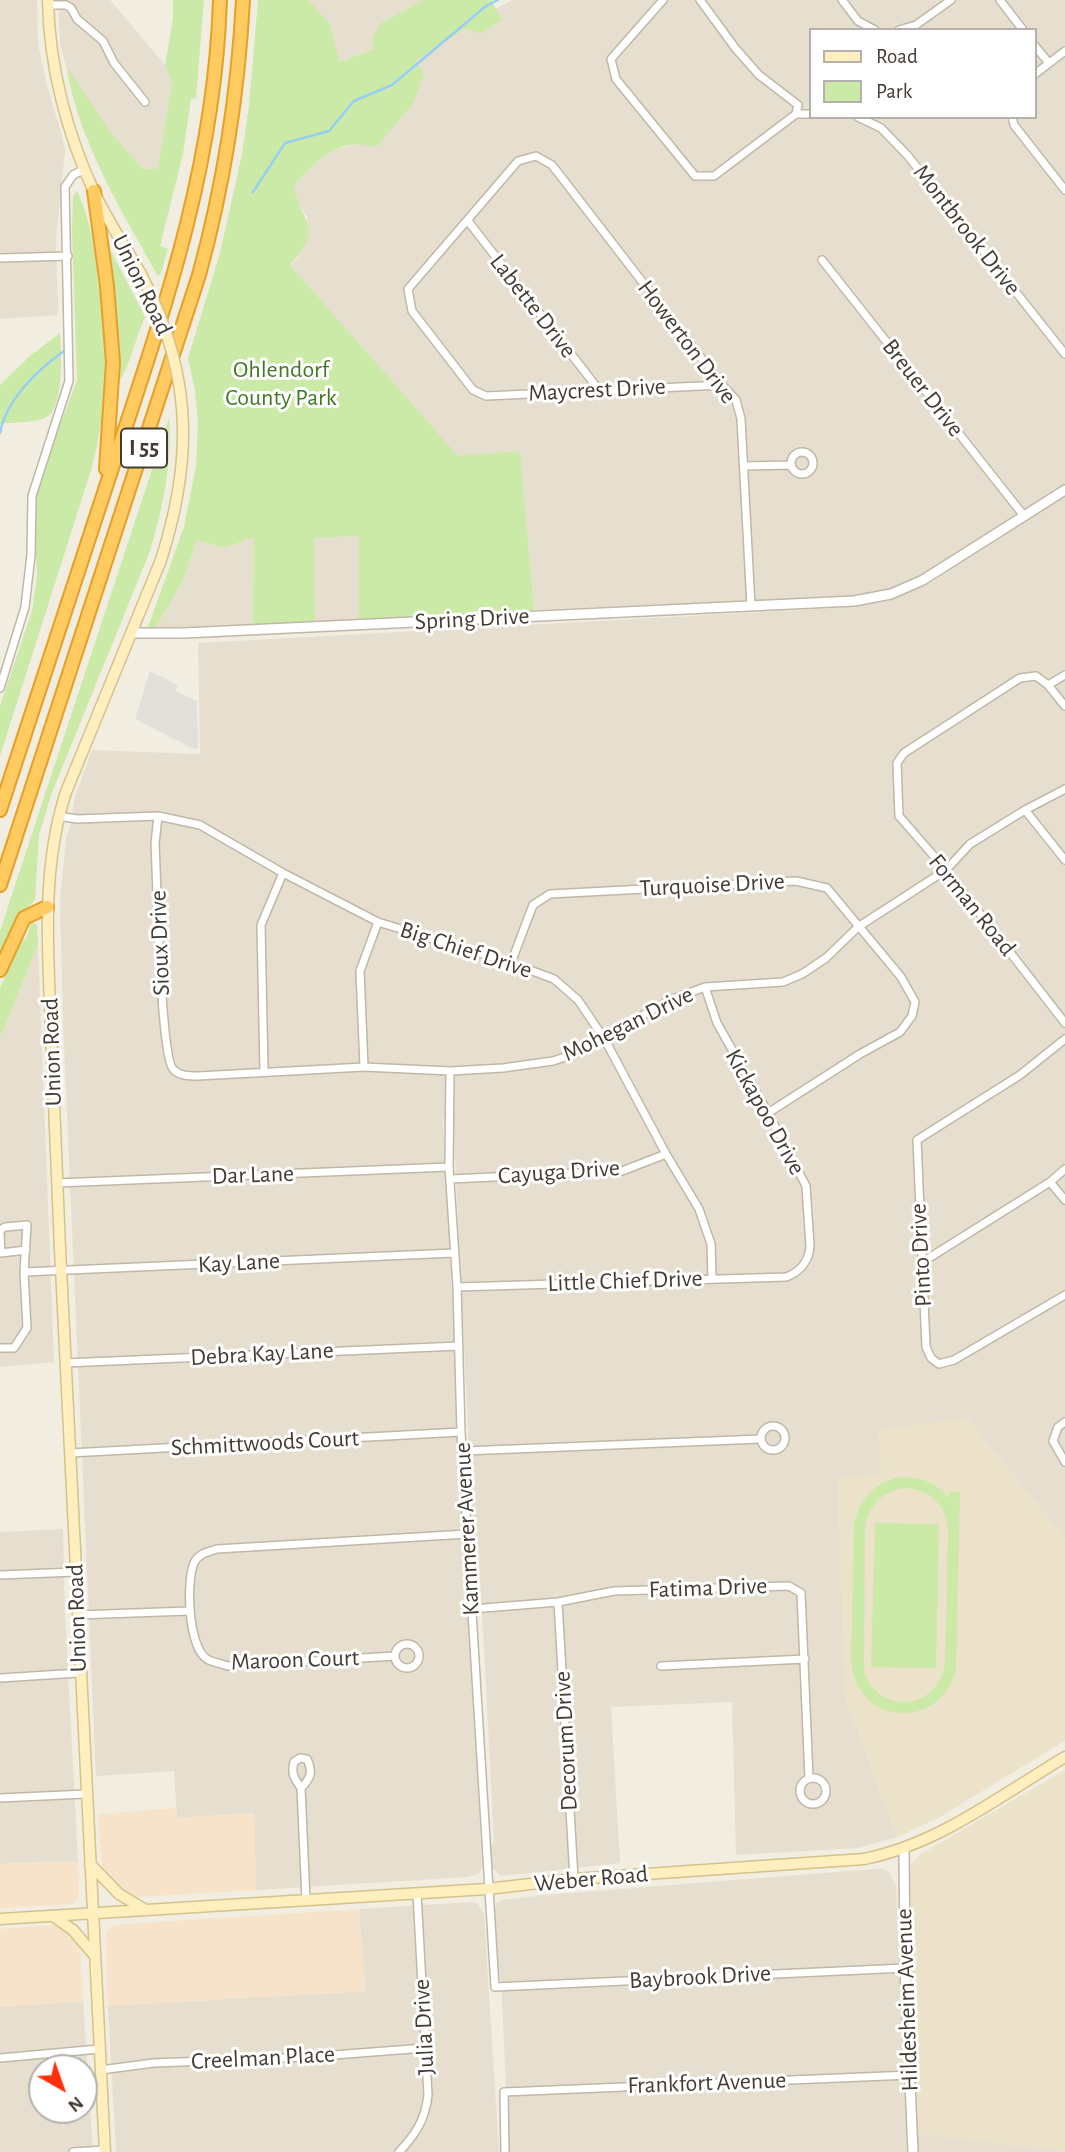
<!DOCTYPE html>
<html>
<head>
<meta charset="utf-8">
<style>
  body { margin:0 }
  #map { position:relative; width:1065px; height:2152px; overflow:hidden; background:#f2ede1; font-family:"Alegreya Sans",sans-serif }
  canvas { display:block }
  .legend { position:absolute; left:809px; top:28px; width:228px; height:91px; box-sizing:border-box; background:#fff; border:2px solid #b4b1ad; margin:0; padding:9px 12px; list-style:none; font-size:21px; color:#433c32 }
  .legend li { display:flex; align-items:center; gap:14px; height:35px }
  .legend b { width:35px; border:2px solid #b4b1ad }
  .north { position:absolute; left:28px; top:2054px; width:70px; height:70px; box-sizing:border-box; background:#fff; border:2px solid #b4b1ad; border-radius:50%; rotate:140deg; font-size:19px; font-weight:700; line-height:28px; text-align:center; color:#433c32 }
  .north::after { content:''; display:block; margin:auto; width:24px; height:32px; background:#ff300b; clip-path:polygon(50% 0,100% 100%,50% 72%,0 100%) }
</style>
</head>
<body>
<div id="map">
<canvas width="1065" height="2152"></canvas>
<ul class="legend">
<li><b style="height:9px;background:#ffefbe"></b>Road</li>
<li><b style="height:19px;background:#cbe9a7"></b>Park</li>
</ul>
<div class="north">N</div>
</div>
<script>
const ctx = document.querySelector('canvas').getContext('2d');
ctx.lineJoin = 'round';
function fillPath(path, color) { ctx.fillStyle = color; ctx.fill(path, 'evenodd'); }
function strokePath(path, color, width, dash) { ctx.strokeStyle = color; ctx.lineWidth = width; ctx.lineCap = dash ? 'butt' : 'round'; ctx.setLineDash(dash || []); ctx.stroke(path); }
function drawText(font, color, halo, rows, align = 'center') {
  ctx.font = font + ' "Alegreya Sans",sans-serif'; ctx.lineWidth = 6; ctx.setLineDash([]); ctx.textBaseline = 'middle'; ctx.strokeStyle = halo; ctx.fillStyle = color; for (const [text, x, y, turn = 0] of rows) {
    ctx.save(); ctx.translate(x, y); ctx.rotate((+turn || 0) * Math.PI / 180); ctx.textAlign = isNaN(turn) ? turn : align; if (halo) ctx.strokeText(text, 0, 0); ctx.fillText(text, 0, 0); ctx.restore();
  }
}
fillPath(new Path2D(`
  M0,0h37l1,44 9,42 16,53 2,13 -9,87 2,76 -58,4z
  M58,0h52l55,65 7,18 -14,86h-15l-34,-39 -39,-59 -3,-1 -7,-27z
  M309,0h115l-42,22 -8,27 -36,13 -8,-38z
  M512,0h553v485l-138,87 -40,19 -33,5 -320,14 -14,-158 -62,5 -168,-192 8,-8 9,-41 -10,-14 -3,-16 15,-18 22,-17 31,-8 52,-82 52,-33 36,-8 -7,-11zM811,30h224v87h-224z
  M1065,496v1043l-97,-120 -87,56 -36,221 52,141 -39,11 -122,7 -4,-153 -121,5 9,156 -119,13 -9,-8 -2,-20 4,-6 -10,-194 -3,-46 -5,-10 -23,-473 -10,-1 39,750 -4,6 -10,3 -212,13 -2,-77 -77,5 -3,-47 -78,5 -33,-753 -3,-122 6,-62 4,-12 5,-31 17,-46 108,4 -2,-111 639,-35 35,-4 23,-6 34,-14z
  M359,536v84l-44,2 -2,-84z
  M254,537l-1,88 -99,6 29,-51 14,-40 27,8z
  M38,945l16,417 -54,5v-329z
  M63,1529l2,84 13,248 -78,3v-332z
  M874,1869h9l7,4 6,13 11,266h-398l-8,-173 -4,-9 -2,-62 2,-5 5,-3 43,-5z
  M473,1902l5,2 6,10 15,238h-383l-8,-146 257,-15 -6,-82z
  M83,2001l10,151h-93v-145zM42,2068h42v42h-42z
  M916,2133l149,18v1h-148z`), '#e6dfcf');
fillPath(new Path2D(`
  M176,1808l1,10 77,-5 2,77 -120,7 -20,-9 -14,-22 -4,-52z
  M78,1861l1,37 -6,6 -73,4v-44z
  M359,1909l7,82 -258,15 -2,-74 7,-7z
  M57,1925l8,3 15,16 3,57 -83,6v-78z`), '#f6e3ca');
fillPath(new Path2D(`
  M968,1419l97,120v202l-127,77 -41,19 -52,-141 -8,-219 44,-2 -3,-46z
  M1065,1770v381l-149,-18 -7,-167 2,-33 -2,-67 12,-12z`), '#ece2ca');
fillPath(new Path2D(`
  M173,0h31l-8,98 -5,1 -8,55 -23,92 8,3 -7,24 -3,3c-36,-64 -78,-132 -91,-206l3,1 39,59 34,39h15l14,-86 -7,-18 8,-46z
  M258,0h51l21,24 9,38 35,-13 -2,-11 10,-16 42,-22h67l11,20 -22,14 -14,-6 -51,33 9,12 -11,31 -38,44c-34,-13 -61,14 -81,38 8,41 31,39 -4,79l168,191 62,-5 14,159 -175,10v-84l-45,2 1,84 -62,3 1,-88 -30,11 -27,-8 -14,40 -29,51 -6,-4 36,-100 12,-61 2,-43 -3,-32 -7,-33 32,-105 22,-99 7,-48z
  M77,191c14,30 17,56 21,89 11,72 12,115 -6,187l-92,289v-50l32,-95 5,-34 -3,-71 3,-20 40,-106 -5,-150 1,-34z
  M111,251l34,66c-10,22 -14,47 -27,67l-1,-54 -9,-73z
  M60,333c1,17 5,76 -15,85 -12,5 -32,4 -45,6v-39l30,-29z
  M169,418c3,47 -6,89 -19,133l-99,244 -12,40 -4,65 -19,19 -16,36v-24z
  M31,923l6,1 1,21 -38,93v-50l20,-46 6,-3z
  M900,1477c19,-1 35,5 48,20l1,-5h11l-4,178c-17,63 -101,55 -105,-10l3,-132c3,-27 19,-45 46,-51zM908,1488c24,3 39,19 40,43l-3,131c-5,47 -63,55 -81,11l1,-144c3,-24 19,-40 43,-41z
  M875,1523l64,1 -3,144 -65,-1z`), '#cbe9a7');
fillPath(new Path2D(`
  M150,671l28,14 -3,6 22,10 1,48h-4l-59,-30z`), '#e1dfda');
strokePath(new Path2D(`
  M253,192l32,-49 44,-12 25,-30 38,-16 94,-79 12,-6
  M0,433c6,-33 37,-63 64,-82`), '#98cef4', 2.5);
const minor = new Path2D(`
  M663,0l-52,59 5,20 79,97h19l82,-62
  M700,0l36,49 23,26 39,30 -2,9h15
  M842,0l16,21 17,9
  M1000,0l23,30
  M48,5h18l5,3 6,11 26,22 11,22 31,39
  M899,30l17,-5 35,-25
  M1035,46l14,17
  M1035,74l30,-23
  M858,117l23,11 27,28 157,198
  M1012,117l2,8 51,65
  M468,221l131,169
  M0,258l68,-2
  M822,260l202,256
  M722,385l-236,11 -13,-6 -61,-79 -4,-22 110,-128 18,-5 16,9 170,220 14,15 5,19 10,187
  M791 463a11 11 0 1 1 22 0a11 11 0 1 1-22 0Z
  M744,466l46,-1
  M1065,675l-17,10 -12,-9 -16,2 -116,75 -7,10 2,53 47,54 119,153
  M1048,685l17,21
  M0,688l25,-81 6,-52 1,-59 37,-115 -4,-194 8,-12 12,-6
  M1025,810l40,50
  M58,816l19,3 81,-3 42,9 83,48 95,49 133,41 43,16 24,21 27,40 61,114 33,55 12,35 1,34
  M158,816l-3,28c2,32 5,210 18,225 6,7 16,7 25,7l166,-9 86,4 53,-3 50,-7 33,-11 59,-36 28,-15 32,-12 78,-5 19,-8 24,-16 32,-31 88,-57 24,-26 55,-34 40,-21
  M511,963l22,-58 17,-11 246,-13 31,7 74,89 14,25 -3,14 -12,16 -40,22 -92,59
  M1065,1039l-45,36 -103,65 9,207 5,11 8,6 15,-4 111,-65
  M364,1067l-4,-96 18,-49
  M264,1071l-3,-146 22,-52
  M450,1071l-1,96 8,120 4,145 34,555 410,-19
  M450,1179l172,-8 44,-17
  M1050,1182l15,18
  M57,1183l392,-16
  M0,1230l5,-3 22,-2 -3,47 3,56 -13,20h-14
  M0,1233l1,20 25,-3
  M921,1263l129,-81 15,-13
  M24,1272l430,-19
  M457,1287l329,-10c14,-5 23,-16 24,-31l-4,-60 -38,-73 -51,-90 -12,-36
  M65,1363l394,-17
  M1065,1422l-7,5 -5,14 12,21
  M761 1438a12 12 0 1 1 24 0a12 12 0 1 1-24 0Z
  M464,1451l297,-12
  M70,1453l391,-21
  M0,1575l75,-3
  M558,1602l16,277
  M472,1609l86,-7 56,-11 175,-5 12,7 8,185
  M77,1615l112,-4
  M395 1656a12 12 0 1 1 24 0a12 12 0 1 1-24 0Z
  M395,1656l-167,10c-6,-2 -16,-4 -21,-7 -19,-12 -21,-78 -13,-96 5,-10 14,-11 23,-14l250,-15
  M661,1666l144,-7
  M0,1678l79,-5
  M800 1791a13 13 0 1 1 26 0a13 13 0 1 1-26 0Z
  M301,1788c-7,-10 -10,-15 -7,-26l6,-4 7,1c6,13 4,19 -6,29l5,112
  M0,1798l86,-4
  M0,2058l99,-9
  M100,2070l54,-7 153,-6 118,-9
  M73,2152l32,-2
  M399,2152c17,-18 26,-32 29,-57l-11,-202
  M505,2152l-1,-60 406,-17`);
const tertiary = new Path2D(`
  M131,633h53l670,-32 37,-7 32,-14 142,-90
  M904,1849l1,119 8,184`);
const secondary = new Path2D(`
  M48,0c1,66 19,134 47,194 13,27 30,53 46,80
  M90,1864l29,30 25,15
  M53,1916l20,14 22,26
  M0,1919l487,-30 87,-10 290,-20c75,-15 137,-64 201,-102
  M105,2152c-17,-301 -31,-602 -45,-903 -3,-73 -6,-146 -9,-219 -3,-80 -10,-161 15,-238l95,-232c14,-44 23,-87 22,-133`);
const motorway = new Path2D(`
  M94,191l13,95 6,76 -7,107
  M0,810c39,-119 78,-238 117,-357 50,-151 98,-292 103,-453
  M0,885l199,-610c25,-91 39,-181 44,-275
  M0,970l24,-52 23,-11`);
strokePath(minor, '#c0b7a6', 10);
strokePath(tertiary, '#c0b7a6', 12);
strokePath(secondary, '#d4c28d', 13);
strokePath(motorway, '#e5a027', 16);
strokePath(minor, '#fff', 7);
strokePath(tertiary, '#fff', 9);
strokePath(secondary, '#ffefbe', 10);
strokePath(motorway, '#ffca5f', 12);
const secondaryBridge = new Path2D(`
  M141,274c25,48 41,99 42,153`);
strokePath(secondaryBridge, '#d4c28d', 13, []);
strokePath(secondaryBridge, '#ffefbe', 10);
for (const [x, y, w] of [
  [144,448,46]
]) { const box = new Path2D(); box.roundRect(x - w / 2, y - 19.5, w, 39, 5); ctx.fillStyle = '#fff'; ctx.fill(box); strokePath(box, '#433c32', 2); }
drawText('bold 23px', '#433c32', null, [
  ["I 55",144,448]
]);
drawText('24px', '#433c32', '#fff', [
  ["Montbrook Drive",967,230,52],
  ["Union Road",142,285,64],
  ["Labette Drive",533,306,52],
  ["Howerton Drive",687,342,53],
  ["Breuer Drive",923,388,52],
  ["Maycrest Drive",597,390,-3],
  ["Spring Drive",472,619,-3],
  ["Turquoise Drive",712,885,-3],
  ["Forman Road",972,905,51],
  ["Sioux Drive",160,943,-92],
  ["Big Chief Drive",466,950,18],
  ["Mohegan Drive",628,1024,-26],
  ["Union Road",52,1052,-92],
  ["Kickapoo Drive",765,1112,61],
  ["Cayuga Drive",559,1172,-4],
  ["Dar Lane",253,1175,-2],
  ["Pinto Drive",921,1255,-93],
  ["Kay Lane",239,1263,-3],
  ["Little Chief Drive",625,1281,-2],
  ["Debra Kay Lane",262,1354,-3],
  ["Schmittwoods Court",265,1443,-3],
  ["Kammerer Avenue",467,1529,-93],
  ["Fatima Drive",708,1588,-2],
  ["Union Road",77,1618,-92],
  ["Maroon Court",295,1660,-2],
  ["Decorum Drive",566,1741,-93],
  ["Weber Road",591,1879,-5],
  ["Baybrook Drive",700,1977,-3],
  ["Hildesheim Avenue",907,2000,-92],
  ["Julia Drive",424,2027,-93],
  ["Creelman Place",263,2058,-3],
  ["Frankfort Avenue",707,2083,-2]
]);
drawText('24px', '#427723', '#fff', [
  ["Ohlendorf",281,370],
  ["County Park",281,398]
]);
</script>
</body>
</html>
